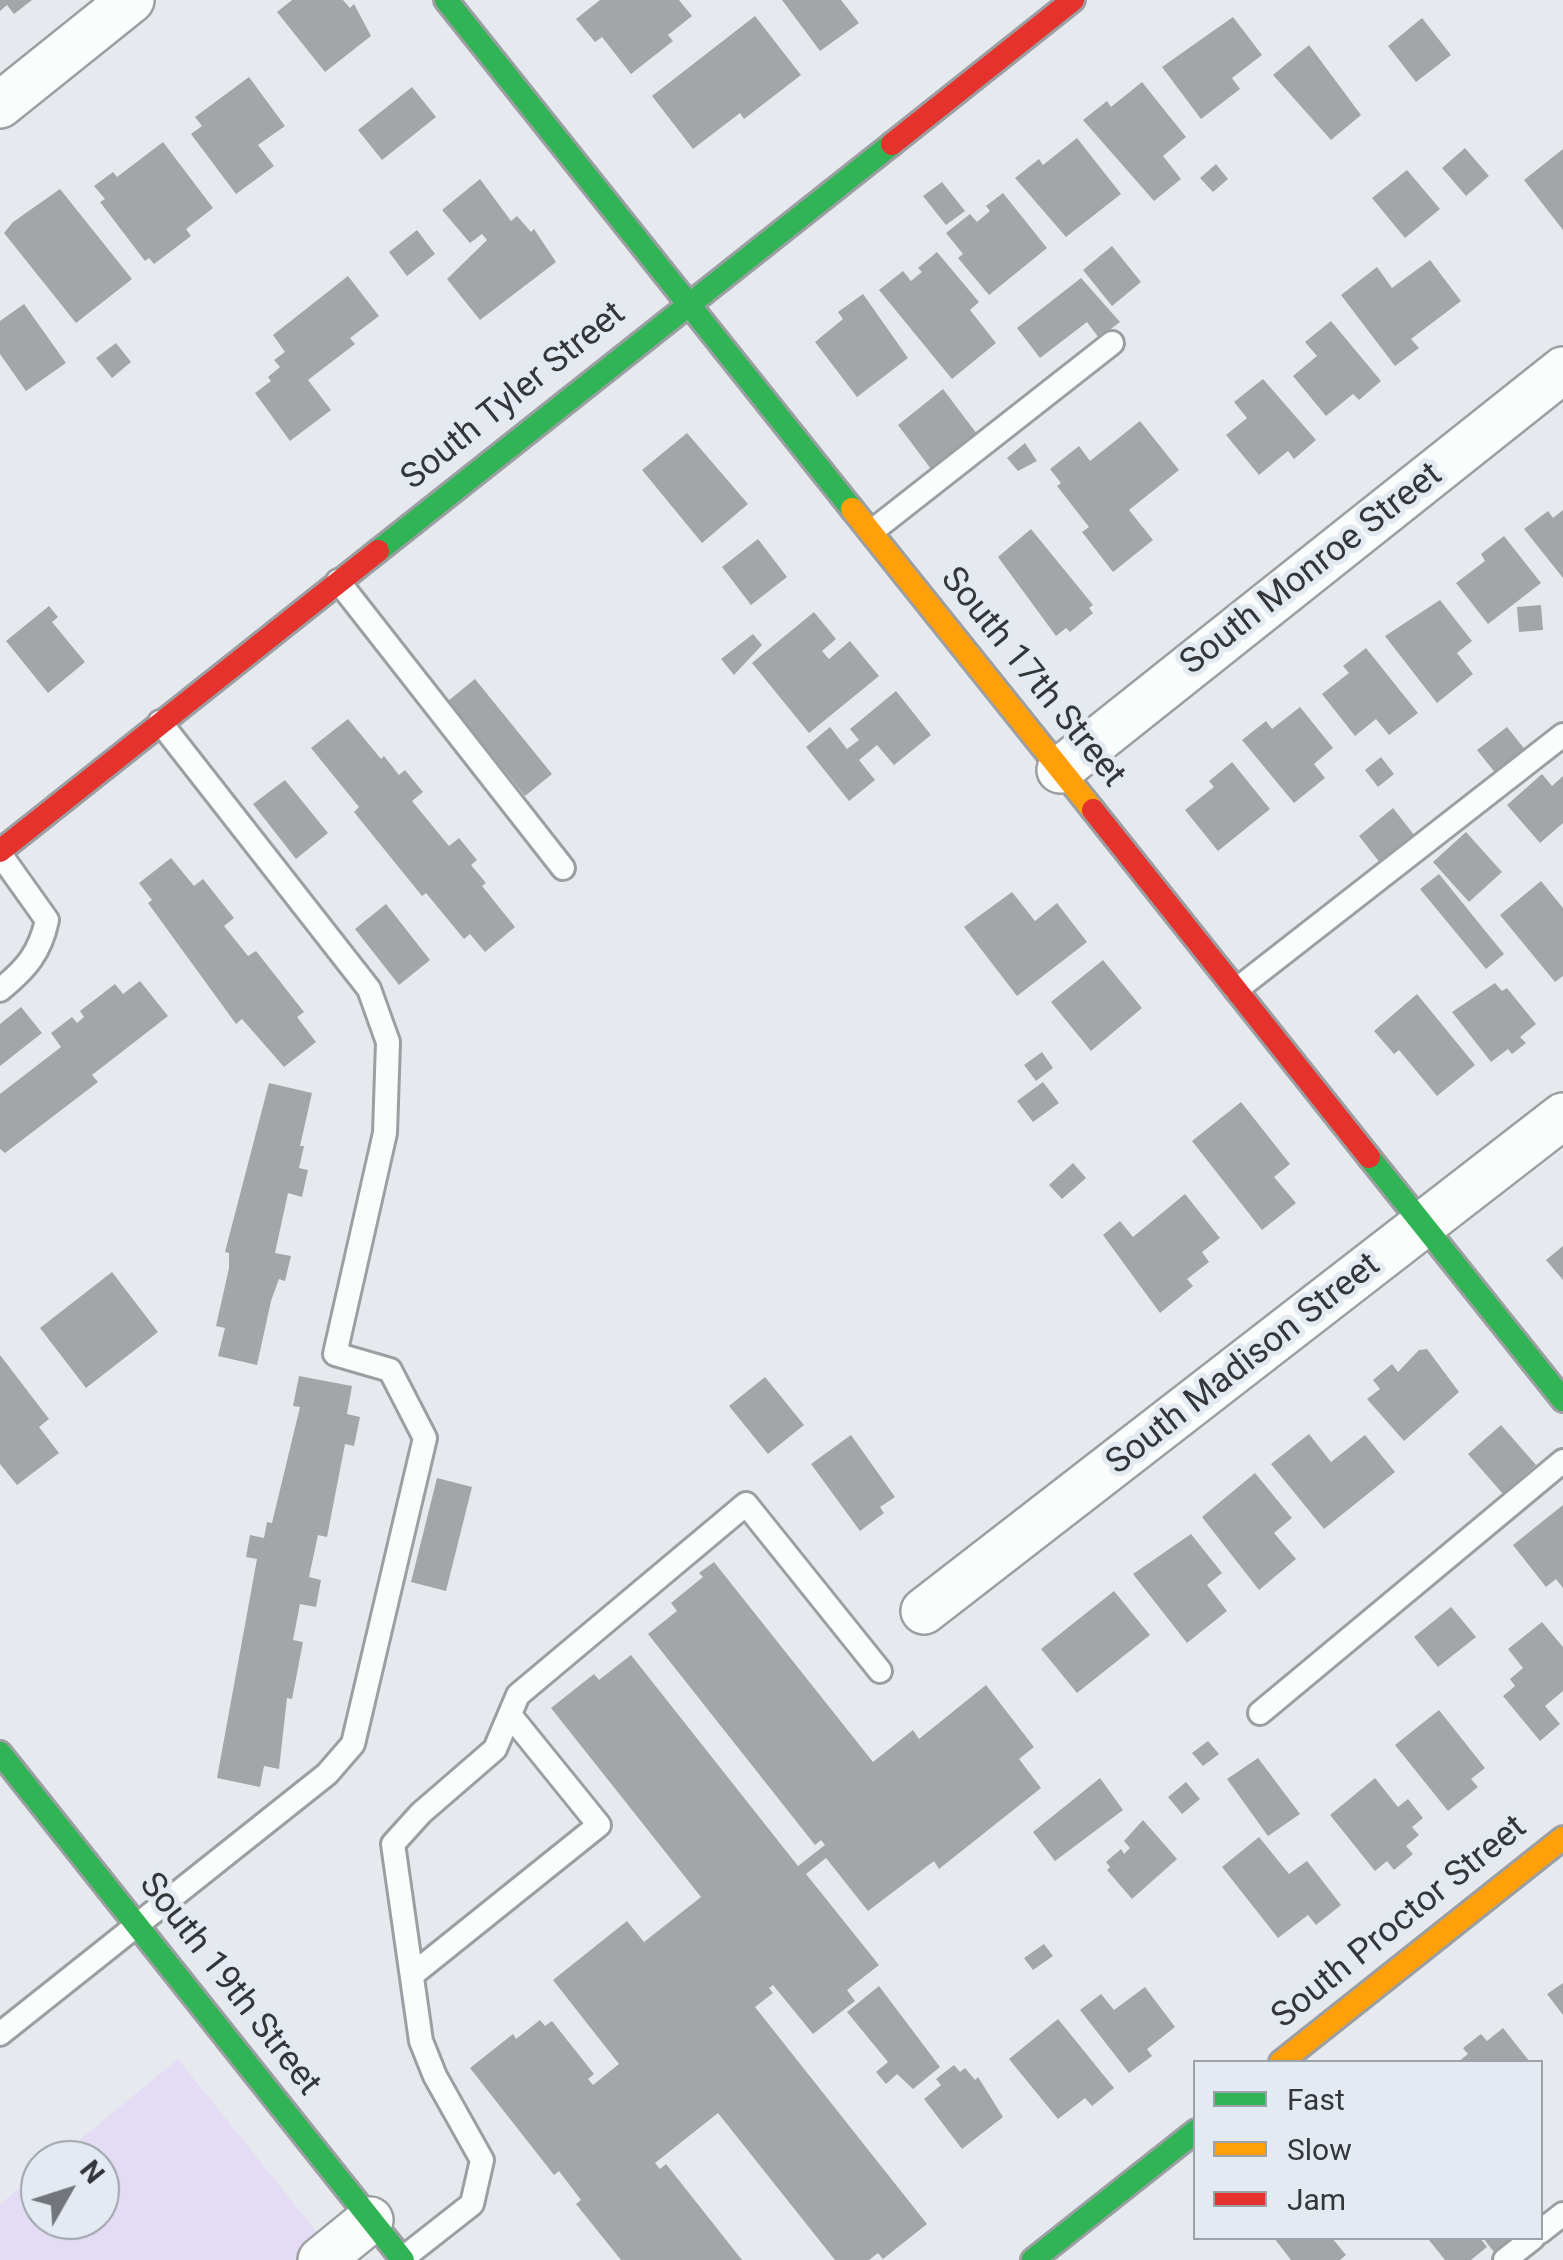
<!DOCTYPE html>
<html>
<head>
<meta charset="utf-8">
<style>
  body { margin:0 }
  #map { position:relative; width:1563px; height:2260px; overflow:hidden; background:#e6eaee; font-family:Roboto,sans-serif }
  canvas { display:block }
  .legend { position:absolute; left:1193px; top:2060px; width:350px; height:180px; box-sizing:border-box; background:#e3eaf2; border:2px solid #9da2a8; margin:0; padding:12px 18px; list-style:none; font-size:30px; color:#34363a }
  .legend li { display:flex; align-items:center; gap:20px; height:50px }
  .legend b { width:50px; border:2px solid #9da2a8 }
  .north { position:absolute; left:20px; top:2140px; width:100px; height:100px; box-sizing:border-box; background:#e3eaf2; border:2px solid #9da2a8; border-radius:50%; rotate:51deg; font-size:28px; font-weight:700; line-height:40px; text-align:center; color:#34363a }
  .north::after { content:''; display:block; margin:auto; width:35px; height:45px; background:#727579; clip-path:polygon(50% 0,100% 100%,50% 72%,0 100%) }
</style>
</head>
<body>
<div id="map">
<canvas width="1563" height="2260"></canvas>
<ul class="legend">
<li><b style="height:12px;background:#30b455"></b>Fast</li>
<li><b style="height:12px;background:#ff9f0a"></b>Slow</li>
<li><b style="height:12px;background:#e5322d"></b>Jam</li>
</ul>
<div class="north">N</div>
</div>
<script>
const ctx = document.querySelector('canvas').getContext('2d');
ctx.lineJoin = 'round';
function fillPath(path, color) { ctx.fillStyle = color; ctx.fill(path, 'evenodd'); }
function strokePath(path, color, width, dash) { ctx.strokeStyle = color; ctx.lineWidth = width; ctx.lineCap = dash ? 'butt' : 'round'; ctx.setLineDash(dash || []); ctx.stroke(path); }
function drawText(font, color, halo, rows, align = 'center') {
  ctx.font = font + ' Roboto,sans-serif'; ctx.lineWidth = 10; ctx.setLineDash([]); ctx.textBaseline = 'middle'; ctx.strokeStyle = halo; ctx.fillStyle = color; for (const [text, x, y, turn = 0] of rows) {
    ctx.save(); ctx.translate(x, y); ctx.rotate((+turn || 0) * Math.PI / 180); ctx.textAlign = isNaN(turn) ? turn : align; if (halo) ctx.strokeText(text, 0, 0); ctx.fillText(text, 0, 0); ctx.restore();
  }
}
fillPath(new Path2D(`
  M178,2059l161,201h-339v-56l40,-32v48h60v-60h-45z`), '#e4dcf4');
fillPath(new Path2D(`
  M0,0h32l-18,14 -7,-9 -7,6z
  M292,0h51l7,8 4,-4 17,32 -46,36 -48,-60z
  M600,0h79l13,16 -24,19 5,6 -42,33 -29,-37 -7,5 -19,-23z
  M782,0h59l18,23 -39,28z
  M755,16l46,59 -57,44 -4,-6 -47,36 -41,-53z
  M1233,17l29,38 -30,23 8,11 -39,30 -39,-52z
  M1422,18l29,37 -35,27 -28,-36z
  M1309,45l52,70 -30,25 -58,-65z
  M249,77l36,49 -27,19 16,21 -38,28 -45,-60 11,-8 -7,-9z
  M1142,82l44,55 -23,19 18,23 -27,22 -71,-81 24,-19 4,6z
  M412,87l24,30 -54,43 -24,-30z
  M1077,138l44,56 -55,43 -51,-59 24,-19 4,6z
  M163,142l50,66 -27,21 5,7 -37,28 -5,-6 -4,3 -45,-59 5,-3 -11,-13 19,-14 4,5z
  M1465,148l24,28 -23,20 -24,-28z
  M1563,149v81l-39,-50z
  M1216,164l12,15 -15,13 -13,-14z
  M1407,170l33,39 -35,29 -33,-40z
  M480,179l31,42 6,-5 14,16 3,-3 22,33 -76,58 -33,-41 40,-39 -5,-6 -12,9 -28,-33z
  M942,182l23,29 -19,14 -23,-29z
  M60,189l72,90 -56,44 -72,-90 9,-11z
  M1003,193l44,55 -58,47 -31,-37 5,-4 -17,-21 24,-19 7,8 13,-11 -4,-5z
  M417,230l18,24 -28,22 -18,-24z
  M1112,246l29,36 -29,24 -29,-36z
  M937,252l42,50 -9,8 26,33 -44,36 -73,-89 24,-19 8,10 11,-9 -4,-4z
  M1430,260l31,41 -50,38 8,9 -24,18 -54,-71 36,-28 15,21z
  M348,276l31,40 -29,22 5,6 -47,36 23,30 -41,31 -35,-48 16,-12 -3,-4 12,-10 -6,-7 11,-8 -12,-17z
  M1081,278l39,44 -21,16 -12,-16 -47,36 -23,-30z
  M863,294l45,64 -51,39 -42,-55 28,-23 -5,-7z
  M24,304l42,59 -40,28 -26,-37v-33z
  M1331,321l50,60 -22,19 -6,-6 -27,22 -33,-40 24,-20 -12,-14z
  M116,343l15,19 -19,16 -16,-20z
  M1263,379l53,61 -22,19 -6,-8 -29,24 -33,-40 21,-17 -13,-16z
  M943,389l34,45 -46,35 -33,-44z
  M1140,421l39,49 -50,40 24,30 -40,32 -31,-40 7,-5 -32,-41 4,-3 -11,-14 29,-23 11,15z
  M687,433l61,71 -46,39 -60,-73z
  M1025,443l12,18 -19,10 -11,-13z
  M1563,510v68l-39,-49 24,-18 5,7z
  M1031,529l62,76 -4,3 4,5 -23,19 -4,-4 -10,8 -58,-79z
  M1504,536l37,47 -53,41 -32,-41 29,-22 -4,-7z
  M758,539l29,38 -36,28 -29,-38z
  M1440,600l32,41 -15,12 16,21 -36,29 -52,-67z
  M1541,605l2,25 -24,2 -2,-25z
  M49,606l9,11 -6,5 33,40 -37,31 -42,-52z
  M814,612l22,27 -14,12 7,8 21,-18 29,35 -70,57 -57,-70z
  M753,634l9,11 -28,30 -13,-16z
  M1366,648l52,65 -29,22 -13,-16 -21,17 -33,-42 27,-21 -6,-7z
  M475,679l77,95 -27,22 -77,-95z
  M896,691l35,44 -37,30 -17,-20 -18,15 16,20 -26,21 -43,-54 24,-20 17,22 12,-9 -9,-11z
  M1300,707l33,41 -19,16 11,14 -31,25 -52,-63 24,-19 6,8z
  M348,719l33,40 3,-3 15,19 6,-5 18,22 -11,9 37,45 10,-8 18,22 -6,5 15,18 -4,3 33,41 -30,25 -15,-18 -6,5 -38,-46 -4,3 -68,-84 5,-5 -48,-59z
  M1507,727l20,25 -30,23 -20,-25z
  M1381,757l13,17 -16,13 -13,-17z
  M1232,762l38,47 -52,42 -33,-41 29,-23 -5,-6z
  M1542,774l10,12 11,-10v47l-23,20 -33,-38z
  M285,780l43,53 -32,26 -43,-55z
  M1393,808l25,32 -34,28 -25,-32z
  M1466,832l36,40 -33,30 -36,-40z
  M171,858l23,28 9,-7 31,39 -10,8 24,30 8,-5 48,61 -7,5 19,25 -32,25 -42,-48 -6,5 -88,-121 4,-3 -13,-17z
  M1439,874l65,80 -18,15 -66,-80z
  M1541,881l22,27v68l-8,6 -55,-67z
  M1012,892l23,29 22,-18 30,39 -70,54 -53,-69z
  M386,904l44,56 -31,25 -44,-56z
  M1103,960l39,48 -51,43 -40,-49z
  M140,981l28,35 -76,59 6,7 -93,71 -5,-4v-55l61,-47 -10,-14 21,-16 5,6 7,-6 -4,-6 35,-27 8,10z
  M1495,983l7,8 5,-3 29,36 -16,13 6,6 -14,11 -4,-5 -17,13 -39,-50z
  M1417,994l58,71 -38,31 -38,-46 -5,4 -20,-23z
  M21,1007l21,26 -42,33v-42z
  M1042,1052l11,16 -17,13 -12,-16z
  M1043,1082l16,21 -26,19 -16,-21z
  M269,1083l43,10 -12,53h4l-5,22 9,2 -6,27 -14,-4 -13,60 16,3 -6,25 -6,-2 -8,22 -14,64 -39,-9 7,-28 -9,-2 13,-58v-15l-4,-1z
  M1241,1102l49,62 -16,13 22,26 -34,27 -70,-89z
  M1073,1163l13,15 -24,21 -13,-14z
  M1185,1194l35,44 -18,14 7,10 -22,17 6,7 -33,27 -57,-78 17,-14 13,16z
  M1563,1246v34l-17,-20z
  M112,1272l46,60 -72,56 -46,-60z
  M1427,1349l32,43 -55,49 -37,-42 13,-10 -7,-9 19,-16 6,8 21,-22z
  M0,1355l49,64 -10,8 20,26 -42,32 -17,-21z
  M299,1376l53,10 -5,28 13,3 -6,29 -9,-2 -18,93 -9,-2 -9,42 12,3 -5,27 -16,-3 -7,36 10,2 -11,57 -5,-1 -8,71 -15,-3 -4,21 -43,-9 40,-219 -11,-2 4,-22 14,3 3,-16 5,1 28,-116 -7,-1z
  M765,1377l39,48 -36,29 -39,-48z
  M1501,1425l35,40 -33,29 -35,-40z
  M1309,1434l22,28 34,-27 30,37 -71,57 -53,-65z
  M851,1435l44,62 -15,10 4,6 -24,18 -49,-67z
  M1255,1473l37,45 -18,15 22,26 -37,31 -57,-73z
  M437,1478l35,9 -26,104 -35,-9z
  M1563,1505v83l-7,-9 -10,8 -33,-42z
  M1191,1534l31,39 -15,12 20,26 -40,32 -54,-69z
  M714,1562l159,200 40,-32 6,9 67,-54 48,62 -15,12 22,29 -102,81 -5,-8 -66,50 -42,-53 -20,16 73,91 -32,25 8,11 -42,33 -40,-49 -4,3 4,5 -18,14 172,217 -44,35 -5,-6 -9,7h-34l-117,-147 -63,50 5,6 6,-5 76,96h-121l-45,-56 5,-4 -22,-29 -5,4 -84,-107 43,-34 3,5 24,-19 5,6 7,-5 42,53 -6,5 5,6 26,-21 -66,-84 74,-59 17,21 57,-45 -150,-189 43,-34 5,6 32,-25 167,211 27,-21 -4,-5 -6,5 -167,-211 29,-23 -6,-8 32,-26 -4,-4z
  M1114,1591l36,44 -73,58 -36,-44z
  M1451,1607l25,30 -38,30 -24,-30z
  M1542,1622l21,25v44l-18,15 15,18 -20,17 -37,-45 12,-10 -5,-7 13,-11 -15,-19z
  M1439,1710l46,58 -14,11 7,8 -30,24 -53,-66z
  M1208,1741l11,13 -16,12 -11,-13z
  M1258,1758l42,56 -32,22 -41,-57z
  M1100,1778l23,32 -68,51 -22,-29z
  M1375,1778l23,29 10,-8 15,19 -11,9 7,8 -13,11 7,8 -19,16 -7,-9 -12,10 -45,-56z
  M1186,1782l14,17 -18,15 -14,-17z
  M1143,1820l34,39 -45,40 -25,-29 3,-3 -4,-5 15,-13 3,5 6,-6 -6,-7z
  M1259,1837l30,37 18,-13 34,44 -25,20 -8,-10 -30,23 -56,-71z
  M1044,1944l9,12 -20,14 -9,-12z
  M1563,1983v32l-16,-21z
  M879,1986l61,81 -27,22 -16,-15 -11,10 -10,-12 12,-10 -41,-50z
  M1145,1987l30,40 -28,22 5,7 -23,17 -49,-63 21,-16 13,16z
  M1058,2019l56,69 -22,18 -7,-8 -27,21 -49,-60z
  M1503,2028l27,34h-72l10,-8 -5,-6 18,-14 6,7z
  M954,2065l6,7 5,-4 10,12 3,-3 25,40 -41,32 -38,-50 17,-14 -5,-6z
  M1274,2238h58l14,17 -6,5h-49z
  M1432,2238h48l7,9 -16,13h-26l-16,-20z
  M1483,2238h30l-19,14z`), '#a2a6a8');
const lane = new Path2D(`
  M871,532l241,-189
  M338,581l225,287
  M0,854l47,66c-7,33 -21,49 -47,70
  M1236,990l327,-255
  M1260,1713l303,-252
  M412,1975l187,-150 -89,-110
  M0,2034l327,-260 26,-30 72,-306 -35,-68 -55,-16 50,-221 3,-91 -19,-53 -209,-267
  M1540,2232l23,-18
  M402,2259l70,-55 10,-44 -47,-84 -14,-35 -28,-197 28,-31 74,-64 23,-54 228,-191 134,167
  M1505,2260l28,-22`);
const street = new Path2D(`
  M0,105l131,-105
  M1060,770l503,-400
  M924,1611l639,-495
  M321,2260l49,-40`);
const fast = new Path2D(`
  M446,0l406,509
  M378,551l514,-407
  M1369,1157l194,243
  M0,1753l403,507
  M1033,2260l163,-129`);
const slow = new Path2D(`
  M852,509l241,301
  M1281,2062l282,-224`);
const jam = new Path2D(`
  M892,144l181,-144
  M1093,810l276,347
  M0,851l378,-300`);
strokePath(lane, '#9c9fa2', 28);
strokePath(street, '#9c9fa2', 50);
strokePath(fast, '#9c9fa2', 28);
strokePath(slow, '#9c9fa2', 28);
strokePath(jam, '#9c9fa2', 28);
strokePath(lane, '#fbfcfc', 22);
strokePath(street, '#fbfcfc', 45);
strokePath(fast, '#30b455', 22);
strokePath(slow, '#ff9f0a', 22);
strokePath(jam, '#e5322d', 22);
drawText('35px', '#34363a', '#e3eaf2', [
  ["South Tyler Street",514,397,-39],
  ["South Monroe Street",1312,570,-38],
  ["South 17th Street",1032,678,51],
  ["South Madison Street",1244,1365,-38],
  ["South Proctor Street",1400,1923,-39],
  ["South 19th Street",229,1985,52]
]);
</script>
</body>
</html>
